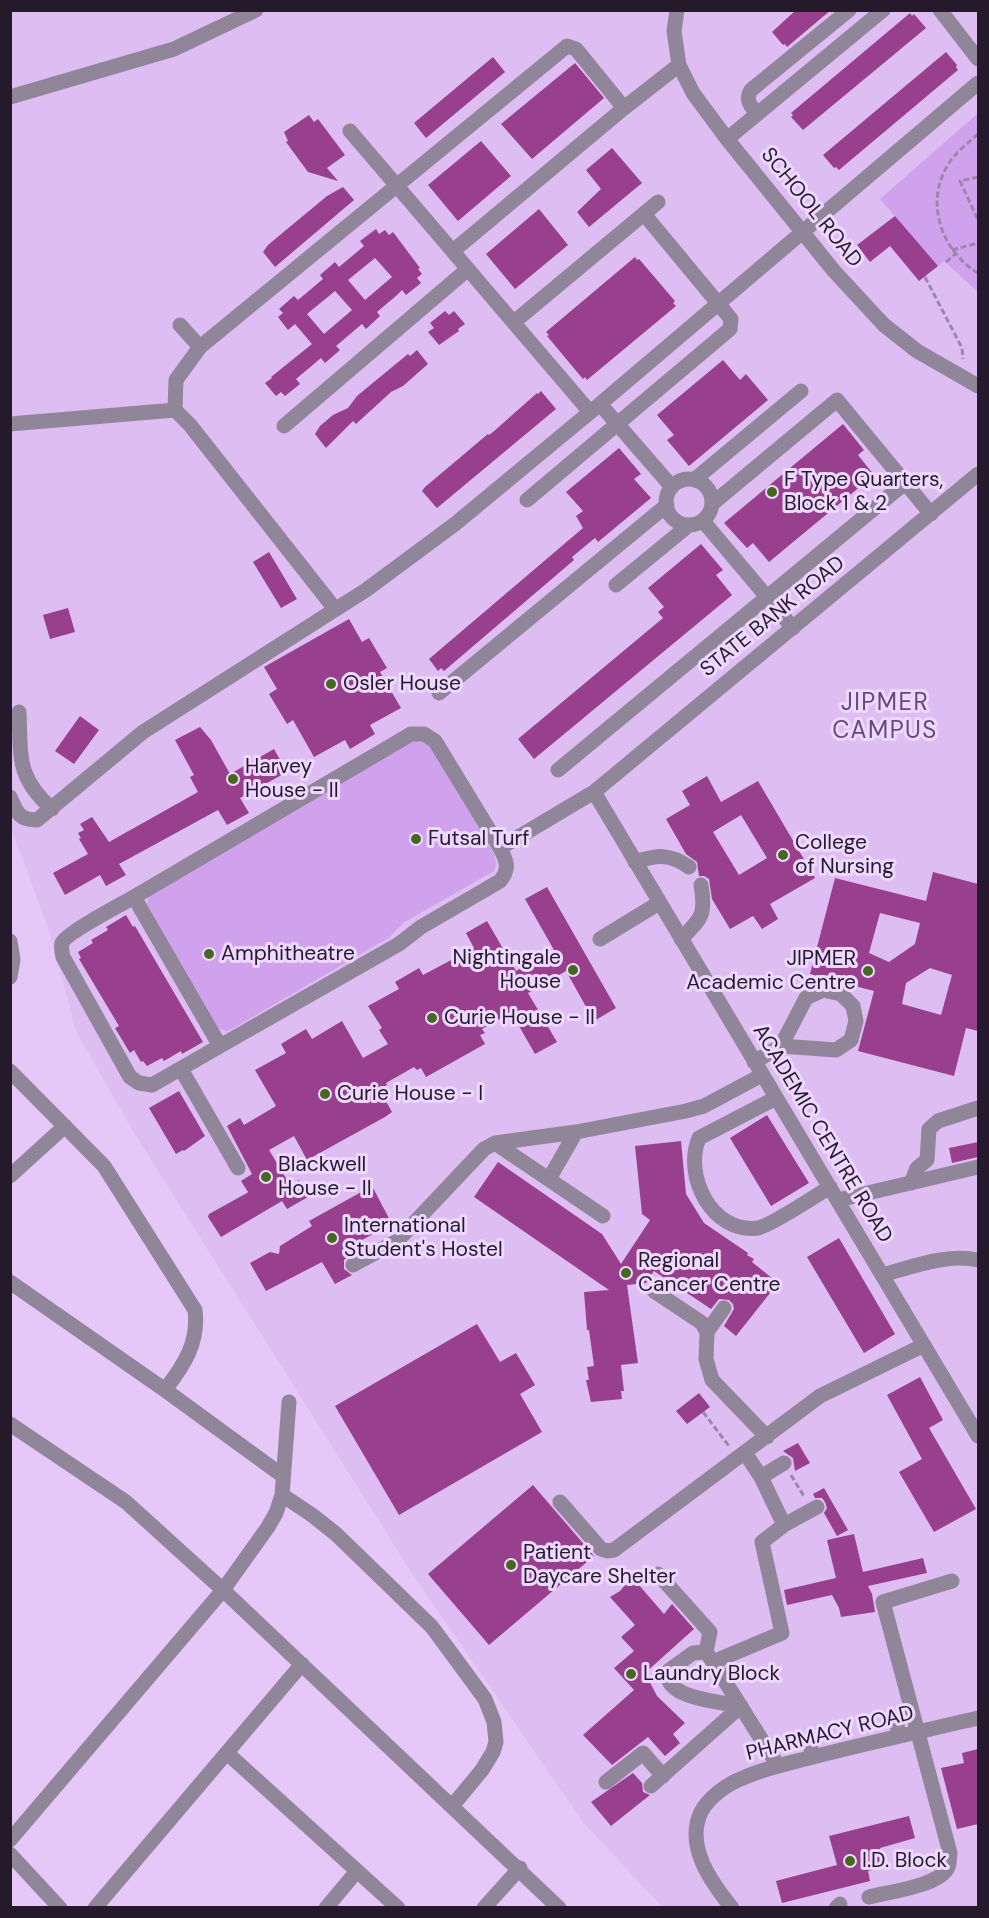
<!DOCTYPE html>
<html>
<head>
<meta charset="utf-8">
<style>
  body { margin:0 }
  #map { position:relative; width:989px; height:1918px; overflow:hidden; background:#e5c8f8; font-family:"DM Sans",sans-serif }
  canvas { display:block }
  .frame { position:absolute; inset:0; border:12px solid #251a2b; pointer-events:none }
</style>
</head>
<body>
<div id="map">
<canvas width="989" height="1918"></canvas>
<div class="frame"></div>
</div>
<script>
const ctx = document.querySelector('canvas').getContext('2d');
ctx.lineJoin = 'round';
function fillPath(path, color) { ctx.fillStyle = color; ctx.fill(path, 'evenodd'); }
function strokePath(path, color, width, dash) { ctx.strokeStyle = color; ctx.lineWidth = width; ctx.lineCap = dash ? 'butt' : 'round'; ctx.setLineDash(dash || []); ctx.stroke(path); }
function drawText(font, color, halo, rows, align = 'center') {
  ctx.font = font + ' "DM Sans",sans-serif'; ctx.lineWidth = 6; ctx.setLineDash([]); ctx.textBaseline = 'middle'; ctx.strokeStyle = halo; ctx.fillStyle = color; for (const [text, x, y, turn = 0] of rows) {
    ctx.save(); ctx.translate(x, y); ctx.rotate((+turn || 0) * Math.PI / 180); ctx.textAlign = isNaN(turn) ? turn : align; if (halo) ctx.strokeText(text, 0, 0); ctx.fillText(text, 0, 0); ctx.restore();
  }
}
fillPath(new Path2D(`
  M11,11h967v1896h-316l-80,-86 -169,-246 -277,-439 -60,-105 -27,-101 -38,-102z`), '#debdf3');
fillPath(new Path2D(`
  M978,113v179l-34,-31 -6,5 -58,-67z
  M419,739l10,6 66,111 1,10 -2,5 -91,52 -13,14 -158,92 -5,2 -8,-2 -72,-125 2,-9 259,-154z`), '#d0a2ee');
fillPath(new Path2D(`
  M796,10h35l-44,37 -2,-3 -2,1 -11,-13z
  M910,13l2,3 2,-2 12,14 -123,102 -12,-13 2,-2 -2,-2z
  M946,52l11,13 -1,2 2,3 -119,100 -3,-3 -2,1 -11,-13z
  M493,57l12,15 -79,66 -12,-15z
  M575,63l29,35 -72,61 -31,-35z
  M309,115l5,7 4,-3 27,36 -18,13 11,13 -30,-9 -22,-30 2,-1 -4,-9z
  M481,141l30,35 -53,45 -30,-36z
  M612,148l30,35 -53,44 -12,-15 24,-23 -15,-19z
  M343,187l11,13 -79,67 -12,-15 5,-7 59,-49z
  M539,209l29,36 -53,44 -29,-35z
  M895,216l43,50 -19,15 -29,-35 -20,16 -13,-17z
  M376,229l3,5 6,-4 4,5 4,-3 27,36 -2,1 4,5 -5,4 4,5 -15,12 -4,-5 -5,5 -20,17 3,4 -14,13 -4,-5 -26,22 4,4 -15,13 -4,-5 -25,21 4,5 -15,12 -4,-4 -5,4 -11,-13 7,-5 -1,-1 41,-33 -17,-20 -7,6 -10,-13 5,-4 -4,-4 15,-13 4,4 25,-21 -3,-4 15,-13 4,5 25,-21 -4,-5zM375,258l17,19 -27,23 -17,-20zM335,291l17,19 -28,24 -17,-20z
  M635,257l2,3 2,-1 36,42 -2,2 3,3 -89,74 -2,-3 -2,2 -36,-43 2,-1 -3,-3z
  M445,311l4,4 5,-4 11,13 -7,5 1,2 -20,14 -11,-13 6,-4 -4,-5z
  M417,350l11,14 -25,22 -12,6 -35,32 -3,-3 -27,27 -11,-14 5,-8 13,-11 15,-7 9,-12 51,-42 2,2z
  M723,360l17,20 6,-6 22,26 -79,66 -22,-26 7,-5 -17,-20z
  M541,391l15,18 -119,99 -2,-2 -13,-15 3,-4 63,-53 1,1 4,-3 44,-39 1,1z
  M843,424l21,26 -6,5 16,20 -105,87 -16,-19 -6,5 -23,-25z
  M619,448l22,26 -7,5 17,19 -53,44 -3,-4 -23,19 2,3 -130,111 -3,-3 -3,3 -9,-12 154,-131 -7,-12 7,-5 -17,-19z
  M701,544l22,26 -7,5 16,20 -198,164 -16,-20 145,-121 -5,-6 6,-5 -16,-19z
  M269,552l28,47 -16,9 -28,-46z
  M68,608l7,24 -25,7 -7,-24z
  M349,619l13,23 7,-4 18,30 -7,4 21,36 -31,17 5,9 -25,15 -5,-9 -31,17 -21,-37 -6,4 -18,-30 8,-5 -13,-22z
  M80,716l19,14 -25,34 -19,-13z
  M200,727l11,13 19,34 44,-25 13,23 -47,26 9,15 -22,12 -9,-15 -99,54 7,11 -20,11 -6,-11 -35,20 -12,-22 35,-19 -9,-15 2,-1 -3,-5 6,-3 -4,-6 12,-7 17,25 89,-50 -8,-15 4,-2 -19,-35z
  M707,776l14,26 37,-21 57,97 -45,26 8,15 -16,10 -9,-13 -23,13 -18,-30 -3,-20 -5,-3h-5l-2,-14 -11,-8 -20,-35 24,-14 -8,-14zM741,815l26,43 -28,17 -26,-43z
  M933,872l45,12v147l-12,-3 -12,48 -96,-25 16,-60 -64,-17 25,-96 91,23zM880,913l40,10 -5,21 -26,18 -20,-9zM930,968l22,7 -11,40 -39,-11 4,-21z
  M547,887l69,121 -22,13 -28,-50 -38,22 29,49 -22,12 -24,-42 -29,17 3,4 -5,2 5,9 -59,33 -5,-9 -4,2 -3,-3 -28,16 1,2 -8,4 13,23 -7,5 -78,43 -13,-24 -25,14 21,35 9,-5 9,17 -21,12 -5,-8 -61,36 -13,-20 1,-3 38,-21 1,-1 -7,-11 11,-7 -25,-48 13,-8 4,7 32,-19 -21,-36 31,-17 -5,-9 25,-15 6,10 30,-18 21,37 25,-14 -9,-14 3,-2 -14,-22 31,-17 -4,-7 24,-14 4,7 51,-27 -8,-15 21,-12 29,50 38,-21 -29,-51z
  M126,915l7,12 2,-1 68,116 -21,12 -1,-3 -17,10 -2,-3 -15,8 -4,-5 -2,1 -7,-12 -4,3 -15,-25 4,-2 -40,-67 2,-1 -3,-6 15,-9 -2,-3 17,-10 -2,-3z
  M179,1091l26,45 -21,15 -1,-1 -7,4 -27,-46z
  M767,1115l42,68 -38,23 -41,-68z
  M681,1141l5,53 18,29 44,30 -1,2 7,4 -2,3 26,21 -42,53 -12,-10 10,-17 -1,-5 -4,-4 -10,-1 -8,10 -57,-38 -8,12 -19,2 11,78 -17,2 3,26h-3l1,8 -31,3 -5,-22h3l-2,-13 7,-1 -5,-36h-2l-3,-38 25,-2 -135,-93 24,-35 104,72 19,30 29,-44 -8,-6 -7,-68z
  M978,1142v15l-26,6 -3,-15z
  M372,1186l20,38 -47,25 3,7 -4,4v9l8,6 -17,9 -13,-22 -56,29 -16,-28 20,-11 9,2 1,-8 32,-20 -3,-5z
  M839,1238l56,96 -31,19 -57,-96z
  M477,1324l23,38 16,-9 19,32 -15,9 22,38 -143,83 -64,-109z
  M920,1377l23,43 -14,8 47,81 -42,23 -35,-60 23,-13 -35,-64z
  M699,1393l11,14 -23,17 -11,-13z
  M798,1443l12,20 -15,8 -2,-13 -10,-7z
  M533,1485l61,71 -105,89 -61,-71z
  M824,1488l24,42 -11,6 -13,-23 3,-5 -2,-6 -3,-4h-7l-2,-4z
  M854,1534l9,38 60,-14 4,15 -59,13 4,8 3,18 -34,5 -2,-9 -7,-13 -45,10 -3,-15 52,-12 -9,-38z
  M632,1577l32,37 8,-10 22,25 -49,44 12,23 28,27 -12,11 7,9 -15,13 -17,-19 -36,28 -29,-30 51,-45 -20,-22 20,-17 -13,-14 14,-12 -25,-28 10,-6z
  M978,1749v75l-21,5 -16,-61 23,-5 -2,-10z
  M633,1773l9,10 1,9 7,3 -39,31 -20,-24z
  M909,1816l6,22 -35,10 5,19 -17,4 2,10 -88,22 -6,-22 61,-16 -8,-29z`), '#983f8e');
strokePath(new Path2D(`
  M978,134c-9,8 -19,16 -27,26 -28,39 -11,90 27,113
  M978,177l-18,4 18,39
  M952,250l26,-7
  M946,262l9,-8
  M925,277l37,71 1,11
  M703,1412l26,34
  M791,1475l14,23`), '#9c86aa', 3, [6, 3]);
strokePath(new Path2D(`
  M677,10l-3,21 5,34 14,28 34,46 107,132 50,54 33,26 61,35
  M940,10l38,49
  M10,97l164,-48 82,-39
  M757,114c-7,-9 -12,-14 -6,-24l98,-80
  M350,131l240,281
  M727,139l156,-129
  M453,251l171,-143 55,-43
  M514,322l144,-120
  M180,325l20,22
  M600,404l72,83
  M175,410l1,-30 24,-33 367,-301 9,3 48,59
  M10,424l165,-14 15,15 145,184
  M284,426l184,-157
  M666 502a23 23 0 1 1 46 0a23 23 0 1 1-46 0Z
  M694,480l107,-89
  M527,500l203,-171 1,-10 -87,-105
  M712,504l125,-104 94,114
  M703,521l90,107
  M616,585l73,-60
  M439,693l228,-188
  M19,712c2,45 -3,65 33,97
  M411,734h13l11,7 65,107c7,13 10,21 0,33l-79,46 -22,17 -179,102 -86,-149z
  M558,770l347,-287
  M594,792l384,644
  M10,797c7,16 9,23 27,23l106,-88 223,-142 89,-66 145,-120 378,-321
  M500,848l94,-56 384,-318
  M635,862c22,-7 34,-9 54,5
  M134,897c-12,7 -68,36 -72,46 -1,5 0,10 1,14l67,120 9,6 13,2 68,-39
  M600,939l59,-36
  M681,939c21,-21 25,-24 20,-54
  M10,941l3,19 -3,17
  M754,1062l27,-16 25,-48 17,-8 18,4 12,12 3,15 -5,19 -15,10 -55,-4
  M181,1069l57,99
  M10,1071l94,95 91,144c4,33 -11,55 -30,80
  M776,1098l-77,40c-16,38 13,96 59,90 12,-2 59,-33 72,-41
  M495,1143l108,73
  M10,1176l55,-50
  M549,1179l27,-47
  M911,1183l6,-15 10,-8 2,-31 9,-8 40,-13
  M838,1200l140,-33
  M353,1265l44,-24 87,-92 11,-6 81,-11 110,-21 18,-5 58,-31
  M882,1275c30,-8 65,-22 96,-15
  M10,1282l155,108 118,86
  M654,1291l48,32 5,9 -1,27 6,21 55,57
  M707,1332l17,-24
  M10,1424l116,78 97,88 336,318
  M745,1453l16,24 23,48 -22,17 20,91 -69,29 65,104
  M761,1477l23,-14
  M282,1495l30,20 24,19 96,93 53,72 9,23 2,20 -3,10 -11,18 -29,35
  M560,1502l41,47 6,2 7,-1 206,-154 104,-51
  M784,1525l33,-18
  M658,1574l52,58 -4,20
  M713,1662l-7,-10 -13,1 -25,18c-5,28 54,31 73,35
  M895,1719l5,17
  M809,1741l4,16
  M227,1753l171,155
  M606,1782l37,-29 20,23
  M651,1786l90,-80
  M10,1840l213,-250 45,-63 8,-14 6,-18 7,-93
  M10,1854l50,54
  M869,1897c19,-5 71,-11 79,-30 2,-3 1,-10 2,-14l-67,-251 69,-21
  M95,1908l207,-244
  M326,1908l31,-37
  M484,1908l36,-40
  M732,1908c-21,-26 -47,-62 -31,-96 8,-15 26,-28 42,-34 22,-10 47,-15 70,-21 55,-14 110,-26 165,-39
  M836,1908l4,-4`), '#918599', 15);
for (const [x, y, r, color] of [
  [772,492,6,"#446820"],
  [331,684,6,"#446820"],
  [233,779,6,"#446820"],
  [416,839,6,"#446820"],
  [783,855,6,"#446820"],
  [209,954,6,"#446820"],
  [573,970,6,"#446820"],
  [868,971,6,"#446820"],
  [432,1018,6,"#446820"],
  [325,1094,6,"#446820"],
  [266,1177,6,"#446820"],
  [332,1238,6,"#446820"],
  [626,1273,6,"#446820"],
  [511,1565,6,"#446820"],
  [631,1674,6,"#446820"],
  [850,1861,6,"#446820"]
]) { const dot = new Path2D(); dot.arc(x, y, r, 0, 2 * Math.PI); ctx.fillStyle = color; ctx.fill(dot); strokePath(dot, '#efd8ff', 2); }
drawText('21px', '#251a2b', '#efd8ff', [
  ["SCHOOL ROAD",811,208,51],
  ["STATE BANK ROAD",773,617,-39],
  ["ACADEMIC CENTRE ROAD",822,1134,59],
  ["PHARMACY ROAD",830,1734,-14]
]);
drawText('21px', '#251a2b', '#efd8ff', [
  ["F Type Quarters,",784,480],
  ["Block 1 & 2",784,504],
  ["Osler House",343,684],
  ["Harvey",245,767],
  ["House - II",245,791],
  ["Futsal Turf",428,839],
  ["College",795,843],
  ["of Nursing",795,867],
  ["Amphitheatre",221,954],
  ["Nightingale",561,958,"right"],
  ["House",561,982,"right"],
  ["JIPMER",856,959,"right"],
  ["Academic Centre",856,983,"right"],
  ["Curie House - II",444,1018],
  ["Curie House - I",337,1094],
  ["Blackwell",278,1165],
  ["House - II",278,1189],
  ["International",344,1226],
  ["Student's Hostel",344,1250],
  ["Regional",638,1261],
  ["Cancer Centre",638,1285],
  ["Patient",523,1553],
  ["Daycare Shelter",523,1577],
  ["Laundry Block",643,1674],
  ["I.D. Block",862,1861]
], 'left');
ctx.letterSpacing = '1.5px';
drawText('24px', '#654b74', '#efd8ff', [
  ["JIPMER",885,704],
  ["CAMPUS",885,732]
]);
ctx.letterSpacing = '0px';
</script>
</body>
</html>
